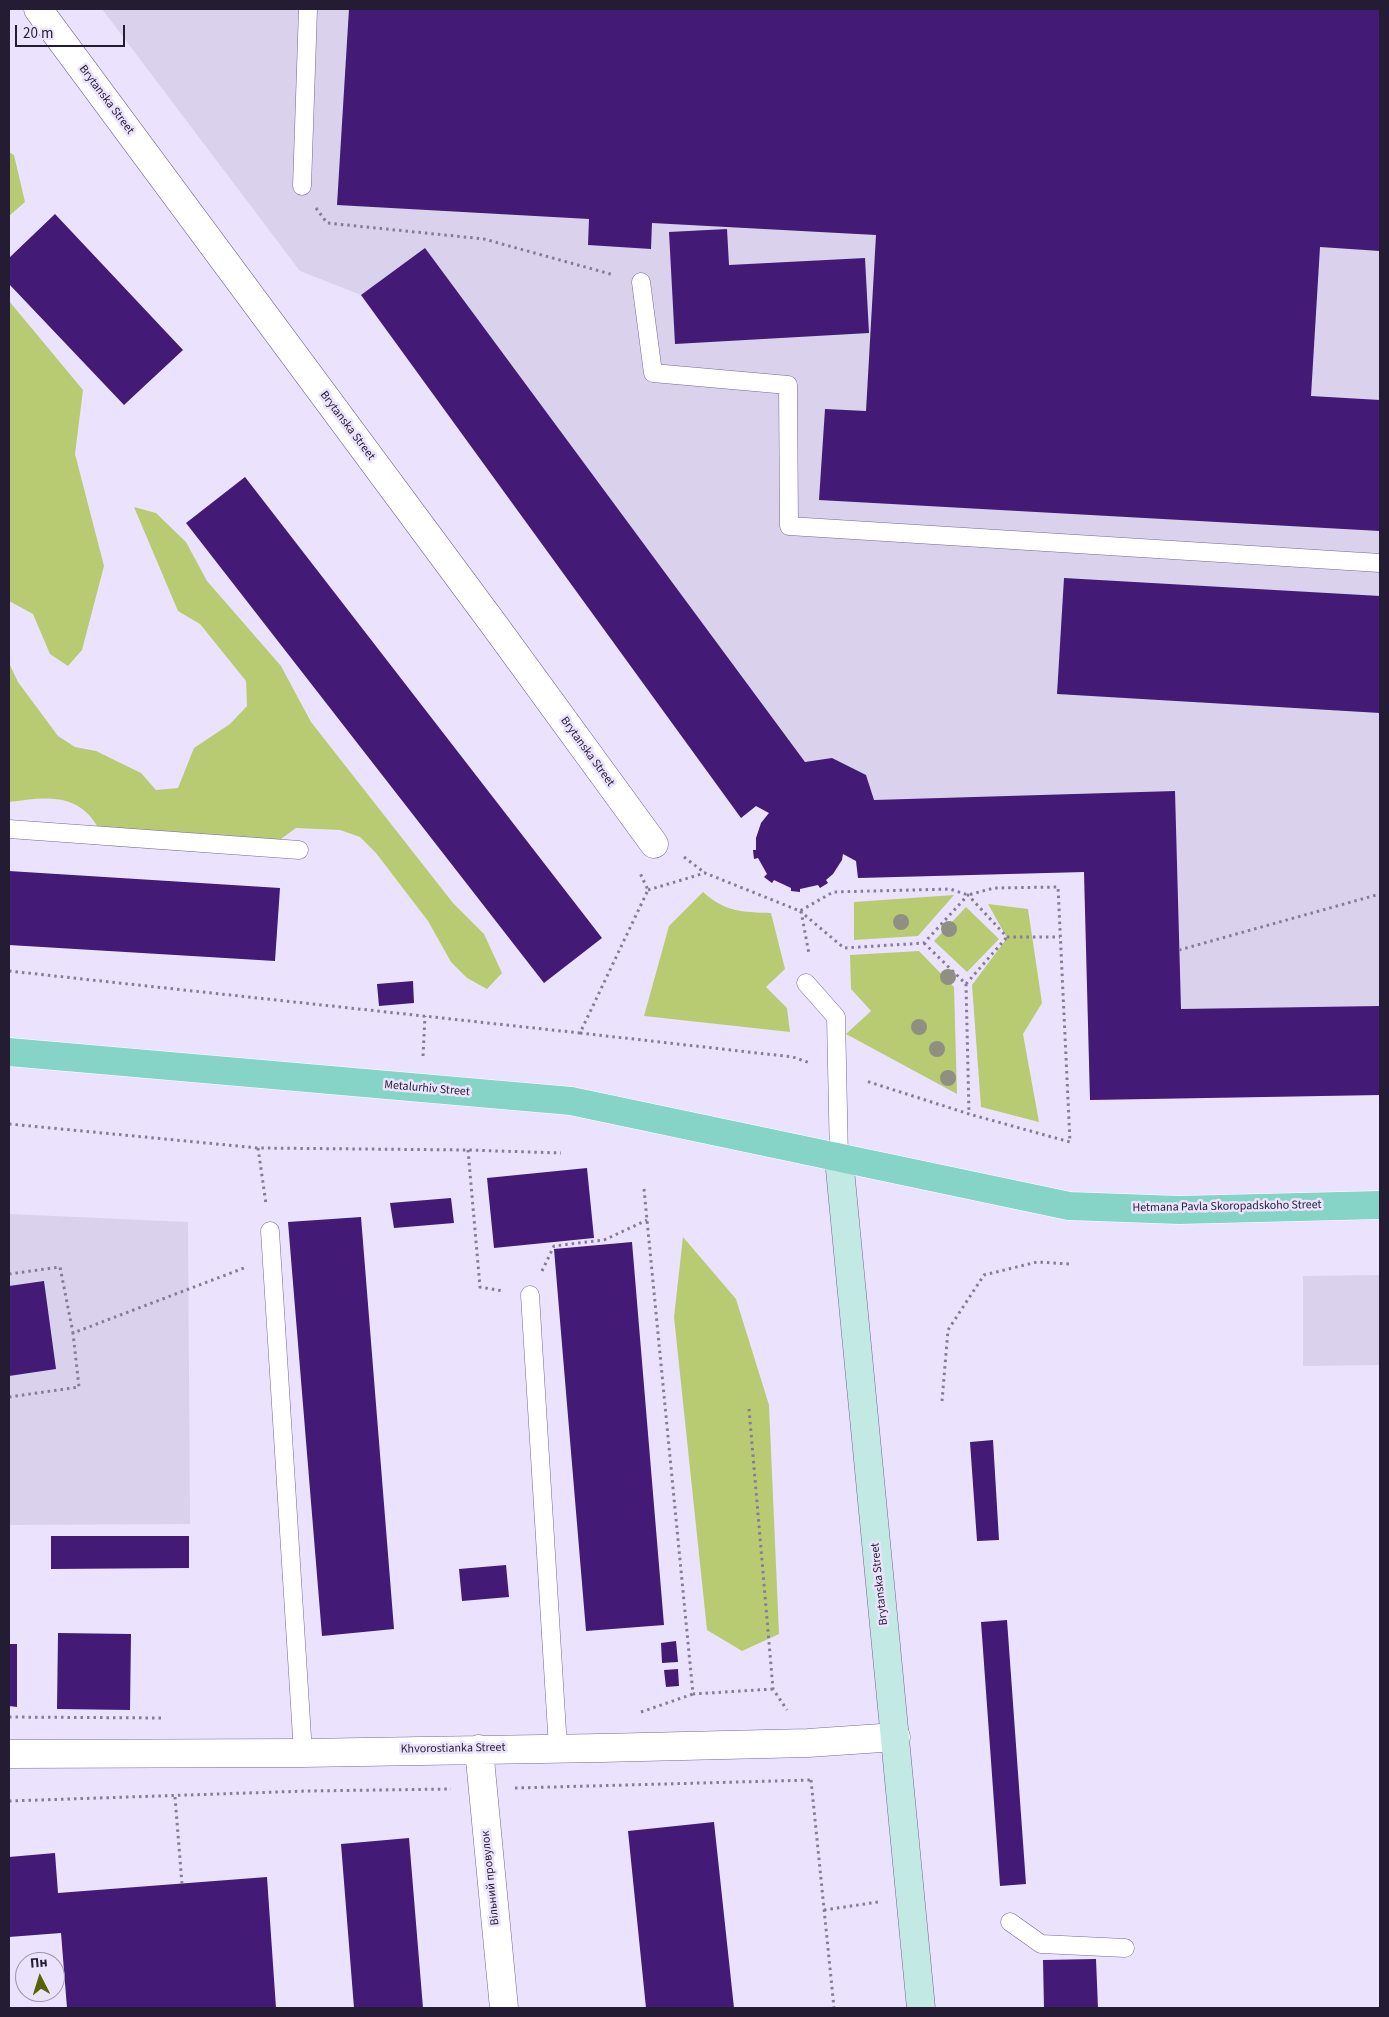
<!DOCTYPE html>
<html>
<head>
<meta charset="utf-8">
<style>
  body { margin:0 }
  #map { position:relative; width:1389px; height:2017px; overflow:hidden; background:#ebe3fd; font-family:"Source Sans 3",sans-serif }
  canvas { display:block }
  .frame { position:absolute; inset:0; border:10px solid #231c32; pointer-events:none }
  .north { position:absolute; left:15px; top:1952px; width:50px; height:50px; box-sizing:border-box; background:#ebe3fd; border:1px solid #9b93ac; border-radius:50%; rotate:355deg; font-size:14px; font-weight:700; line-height:20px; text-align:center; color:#231c32 }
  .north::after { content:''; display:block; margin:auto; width:18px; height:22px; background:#556306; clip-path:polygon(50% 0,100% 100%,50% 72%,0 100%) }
  .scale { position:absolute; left:15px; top:25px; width:110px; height:22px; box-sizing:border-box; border:2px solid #231c32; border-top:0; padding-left:6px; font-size:15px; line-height:18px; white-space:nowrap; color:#231c32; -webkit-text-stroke:4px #ebe3fd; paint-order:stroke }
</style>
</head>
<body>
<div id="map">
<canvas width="1389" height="2017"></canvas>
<div class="frame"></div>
<div class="north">Пн</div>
<div class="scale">20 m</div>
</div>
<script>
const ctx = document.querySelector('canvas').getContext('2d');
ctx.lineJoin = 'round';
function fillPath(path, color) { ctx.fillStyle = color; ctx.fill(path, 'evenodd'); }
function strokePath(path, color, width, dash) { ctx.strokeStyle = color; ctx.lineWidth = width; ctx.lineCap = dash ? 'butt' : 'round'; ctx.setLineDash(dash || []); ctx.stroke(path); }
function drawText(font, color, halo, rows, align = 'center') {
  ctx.font = font + ' "Source Sans 3",sans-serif'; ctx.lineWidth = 5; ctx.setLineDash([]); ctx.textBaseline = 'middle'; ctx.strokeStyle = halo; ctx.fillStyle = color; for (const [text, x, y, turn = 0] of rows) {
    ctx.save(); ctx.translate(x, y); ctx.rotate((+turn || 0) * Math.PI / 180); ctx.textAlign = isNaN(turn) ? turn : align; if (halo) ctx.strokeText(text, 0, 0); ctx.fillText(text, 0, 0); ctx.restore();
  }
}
fillPath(new Path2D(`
  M102,9h1278v1086l-290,5 -6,-228 -226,6 -2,-17 -13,-7 -10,20 -7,6 2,3 -8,5 -2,-3 -18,4v3l-9,-1v-3l-17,-8 -2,3 -8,-6 3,-3 -9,-16 -4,1 -1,-9 3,-1v-11l5,-15 8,-10 -13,-7 -15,12 -380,-523 -61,-24z
  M9,1214l179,8 2,302 -181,1z
  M1380,1275v90l-77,1v-90z`), '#dad1ed');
fillPath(new Path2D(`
  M9,152l5,3 11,47 -16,14z
  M9,301l74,89 -8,64 29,112 -22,84 -14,16 -18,-12 -17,-40 -24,-13z
  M134,507l22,6 30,29 21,39 74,85 30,56 142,181 31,31 18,39 -15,16 -20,-11 -16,-16 -23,-41 -52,-68 -16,-16 -20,-7 -44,-2 -18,13 -20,8 -44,4 -105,-7c-7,-10 -13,-25 -22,-33 -21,-21 -53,-14 -78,-11v-139l9,19 40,54 17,11 21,4 45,22 15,17 22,-2 16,-40 36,-24 17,-18 -1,-25 -46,-57 -22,-13z
  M703,892c22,20 39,20 68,21l14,56 -19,18 21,21 3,24 -146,-16 25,-90z
  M954,895l-36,41 -64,4v-38z
  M988,904l40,5 14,94 -19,31 16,88 -58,-15 -9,-122 35,-47z
  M966,907l33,32 -32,33 -33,-31z
  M919,951l35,36 3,107 -111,-60 25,-23 -20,-22 -1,-34z
  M683,1237l53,62 33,106 10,229 -37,17 -35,-21 -33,-313z`), '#b8cb72');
fillPath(new Path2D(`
  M349,9h1031v242l-60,-4 -9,149 69,4v131l-561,-31 6,-91 41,2 10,-176 -224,-12 -1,26 -63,-4 1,-26 -252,-14z
  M55,214l128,136 -59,55 -115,-121v-26z
  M727,229l2,36 136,-7 4,75 -194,11 -6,-112z
  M425,248l380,514 27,-4 34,17 8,25 301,-9 6,218 199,-3v89l-290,5 -6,-228 -226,6 -2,-17 -13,-7 -1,6 -9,14 -7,6 2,3 -8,5 -2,-3 -18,4v3l-9,-1v-3l-17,-8 -2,3 -8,-6 3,-3 -9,-16 -4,1 -1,-9h3v-12l5,-15 8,-10 -13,-7 -15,12 -380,-523z
  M245,477l357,461 -58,45 -358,-460z
  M1064,578l316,18v117l-323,-19z
  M9,871l271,17 -5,73 -266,-16z
  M413,981l1,22 -35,3 -2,-22z
  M587,1168l7,70 -100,10 -7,-70z
  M451,1198l3,25 -60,5 -4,-25z
  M361,1217l33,412 -72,7 -34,-414z
  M632,1242l32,383 -78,6 -32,-382z
  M44,1281l12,88 -47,7v-90z
  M993,1440l6,100 -22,1 -7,-99z
  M51,1536h138v32l-138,1z
  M506,1565l3,32 -47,4 -3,-32z
  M1007,1620l19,264 -26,2 -19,-264z
  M58,1633l73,1 -1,76 -73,-1z
  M676,1641l2,21 -16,1 -1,-20z
  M9,1644h8v63l-8,-1z
  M678,1669l1,17 -13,1 -2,-17z
  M714,1822l20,186h-88l-18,-177z
  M409,1838l14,170h-69l-13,-164z
  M55,1853l3,40 209,-16 9,131h-209l-6,-75 -52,4v-80z
  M1096,1959l2,49h-54l-1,-48z`), '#431a75');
const service = new Path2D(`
  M302,186l6,-177
  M641,282l12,91 135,12 1,141 591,37
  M9,829l290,21
  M806,983l30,34 3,142
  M270,1231l33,522
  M530,1295l28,453
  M1010,1922l31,22 84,4`);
const minor = new Path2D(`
  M38,9l457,617 159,218
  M479,1749l25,259
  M9,1754l294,-1 298,-5 207,-5 88,-6`);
const secondary = new Path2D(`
  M839,1159l82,849`);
const primary = new Path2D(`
  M9,1052l562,49 498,105 110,4 201,-5`);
strokePath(service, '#77659c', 19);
strokePath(minor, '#77659c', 29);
strokePath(secondary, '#77659c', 29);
strokePath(primary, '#fff', 29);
strokePath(new Path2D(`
  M316,208l11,15 157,16 130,36
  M684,857l21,16
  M648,890l57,-17 95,38 33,-19 117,-3 18,6 26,-7 64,-1 12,255 -101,-28 -103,-33
  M800,911l44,37 80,-5 44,-48 39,42h53
  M801,911l8,43
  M924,943l42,41 3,130
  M1179,950l201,-56
  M9,971l571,62 68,-143 -8,-17
  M966,984l41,-47
  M580,1033l213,24 17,6
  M423,1056l2,-40
  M9,1124l249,24 210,2 93,3
  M258,1148l8,56
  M468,1150l12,137 23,4
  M644,1189l49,505 80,-5
  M542,1271l12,-25 50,-6 43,-20
  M9,1274l51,-7 13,66 171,-65
  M9,1397l70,-10 -6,-54
  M942,1401l6,-71 36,-55 53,-13 32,2
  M749,1409l24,280 14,21
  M641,1712l52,-18
  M9,1717l154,1
  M811,1780l23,228
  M515,1788l297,-8
  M175,1797l7,87
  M9,1801l298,-10 144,-2
  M824,1910l54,-8`), '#857d95', 3, [2.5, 4]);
strokePath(service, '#fff', 18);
strokePath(minor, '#fff', 28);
strokePath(secondary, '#c2e9e3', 28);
strokePath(primary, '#85d4c7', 28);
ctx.fillStyle = '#8f9082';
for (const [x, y] of [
  [901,922],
  [949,929],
  [948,977],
  [919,1027],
  [937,1049],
  [948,1078]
]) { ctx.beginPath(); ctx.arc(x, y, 8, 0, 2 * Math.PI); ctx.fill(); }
drawText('12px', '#231c32', '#ebe3fd', [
  ["Brytanska Street",106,100,53],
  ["Brytanska Street",347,426,53],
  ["Brytanska Street",587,752,54],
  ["Metalurhiv Street",427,1089,5],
  ["Hetmana Pavla Skoropadskoho Street",1227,1207,-1],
  ["Brytanska Street",880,1584,-96],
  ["Khvorostianka Street",453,1749,-1],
  ["Вільний провулок",491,1878,-96]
]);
</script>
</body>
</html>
